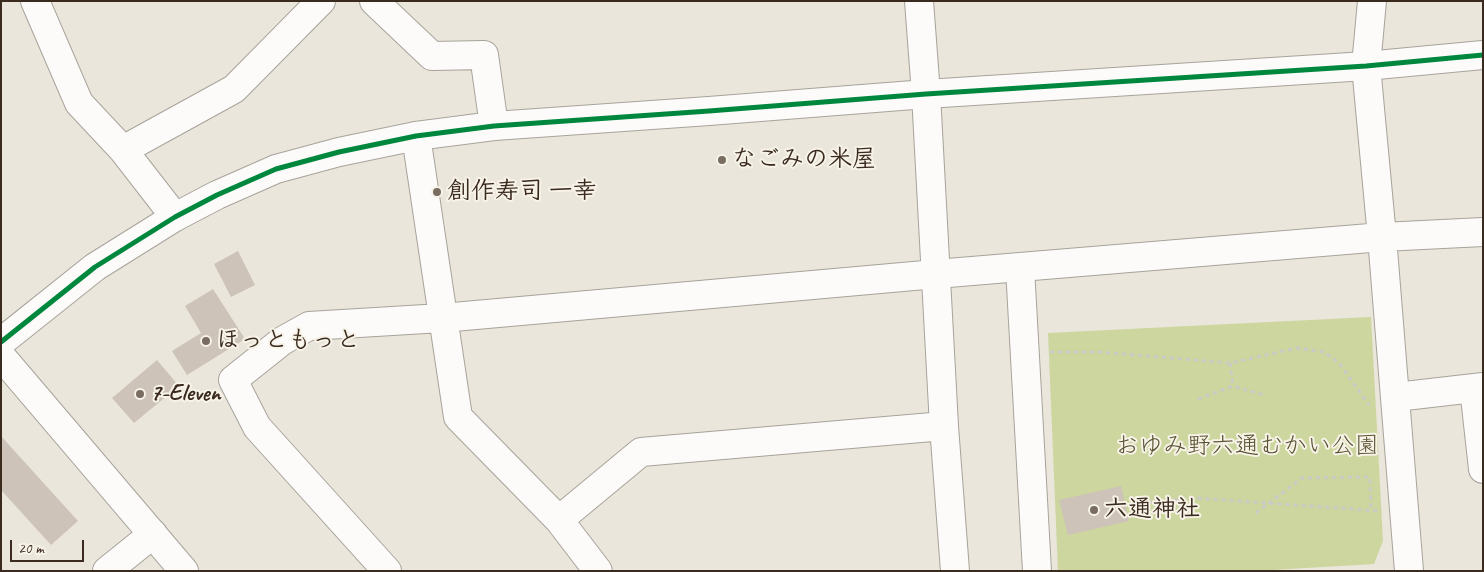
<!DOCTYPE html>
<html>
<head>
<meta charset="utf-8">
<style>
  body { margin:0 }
  #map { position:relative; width:1484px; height:572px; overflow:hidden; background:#ebe6db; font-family:Caveat,sans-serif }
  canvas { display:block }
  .frame { position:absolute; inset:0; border:2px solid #3b2a1e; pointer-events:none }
  .scale { position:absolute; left:10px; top:540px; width:74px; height:22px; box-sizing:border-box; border:2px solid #3b2a1e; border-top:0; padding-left:6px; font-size:15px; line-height:18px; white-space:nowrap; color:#3b2a1e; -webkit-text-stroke:4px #f7f3e8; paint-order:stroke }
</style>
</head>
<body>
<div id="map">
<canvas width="1484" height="572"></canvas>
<div class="frame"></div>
<div class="scale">20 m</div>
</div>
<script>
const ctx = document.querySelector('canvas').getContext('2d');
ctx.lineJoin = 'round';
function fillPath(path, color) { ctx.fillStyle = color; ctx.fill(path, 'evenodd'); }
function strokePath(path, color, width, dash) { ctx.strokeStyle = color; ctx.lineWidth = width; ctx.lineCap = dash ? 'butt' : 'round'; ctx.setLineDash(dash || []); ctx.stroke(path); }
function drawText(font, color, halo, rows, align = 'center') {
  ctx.font = font + ' Caveat,"Klee One",sans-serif'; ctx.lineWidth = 4; ctx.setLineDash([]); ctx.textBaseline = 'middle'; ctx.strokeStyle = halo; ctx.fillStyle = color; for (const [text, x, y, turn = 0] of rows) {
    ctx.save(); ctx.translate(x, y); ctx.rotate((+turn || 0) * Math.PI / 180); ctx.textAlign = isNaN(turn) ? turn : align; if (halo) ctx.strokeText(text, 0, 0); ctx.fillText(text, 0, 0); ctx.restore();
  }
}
fillPath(new Path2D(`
  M1371,317l12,224 -9,23 -119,7h-197l-10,-238z`), '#ccd69e');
fillPath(new Path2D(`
  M238,251l17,34 -24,12 -17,-33z
  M213,289l32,50 -58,36 -15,-24 29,-18 -16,-27z
  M157,360l22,26 -45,37 -22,-25z
  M1,436l77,85 -27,24 -50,-55z
  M1121,486l8,35 -61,14 -9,-35z`), '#cec3b9');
const street = new Path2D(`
  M35,1l44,102 44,47 52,67
  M374,1l58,55 52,-1 10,71
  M919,1l7,93 18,332 11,145
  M1372,1l-6,65 16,171 27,334
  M416,136l42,281 101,103 39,51
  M123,150l111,-61 87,-88
  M1020,268l17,303
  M1474,388l9,81
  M1396,397l87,-10
  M559,520l82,-68 303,-26
  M107,571l46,-37
  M387,571l-130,-144 -24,-47 49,-39 27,-15 133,-8 494,-44 446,-37 101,-5`);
const secondary = new Path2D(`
  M1,342l94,-75 80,-50 42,-22 59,-26 63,-17 77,-16 78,-10 215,-15 217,-17 440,-28 117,-11
  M1,356l183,215`);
strokePath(street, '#a8a39b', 30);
strokePath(secondary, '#a8a39b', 30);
strokePath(new Path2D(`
  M1050,352h49l131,11 67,-15 27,4 15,11 30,42
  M1230,363l3,23
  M1198,399l35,-13 31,9
  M1134,504l62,-6 184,13
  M1256,513l46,-35 68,-1 1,33`), '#cccac7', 3, [4, 4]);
strokePath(street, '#fcfbfa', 28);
strokePath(secondary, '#fcfbfa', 28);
strokePath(new Path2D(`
  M1,342l94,-75 80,-50 42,-22 59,-26 63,-17 77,-16 78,-10 215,-15 217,-17 440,-28 117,-11`), '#00873e', 5);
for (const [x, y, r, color] of [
  [722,160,5,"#796c60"],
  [437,192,5,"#796c60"],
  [206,341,5,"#796c60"],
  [140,394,5,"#796c60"],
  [1094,510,5,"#796c60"]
]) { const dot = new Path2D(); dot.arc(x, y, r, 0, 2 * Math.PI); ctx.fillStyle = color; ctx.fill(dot); strokePath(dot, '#f7f3e8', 2); }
drawText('bold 24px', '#3b2a1e', '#f7f3e8', [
  ["なごみの米屋",732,160],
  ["創作寿司 一幸",447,192],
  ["ほっともっと",216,341],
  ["7-Eleven",150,394],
  ["六通神社",1104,510]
], 'left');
drawText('24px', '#595232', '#f7f3e8', [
  ["おゆみ野六通むかい公園",1247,447]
]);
</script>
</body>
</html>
